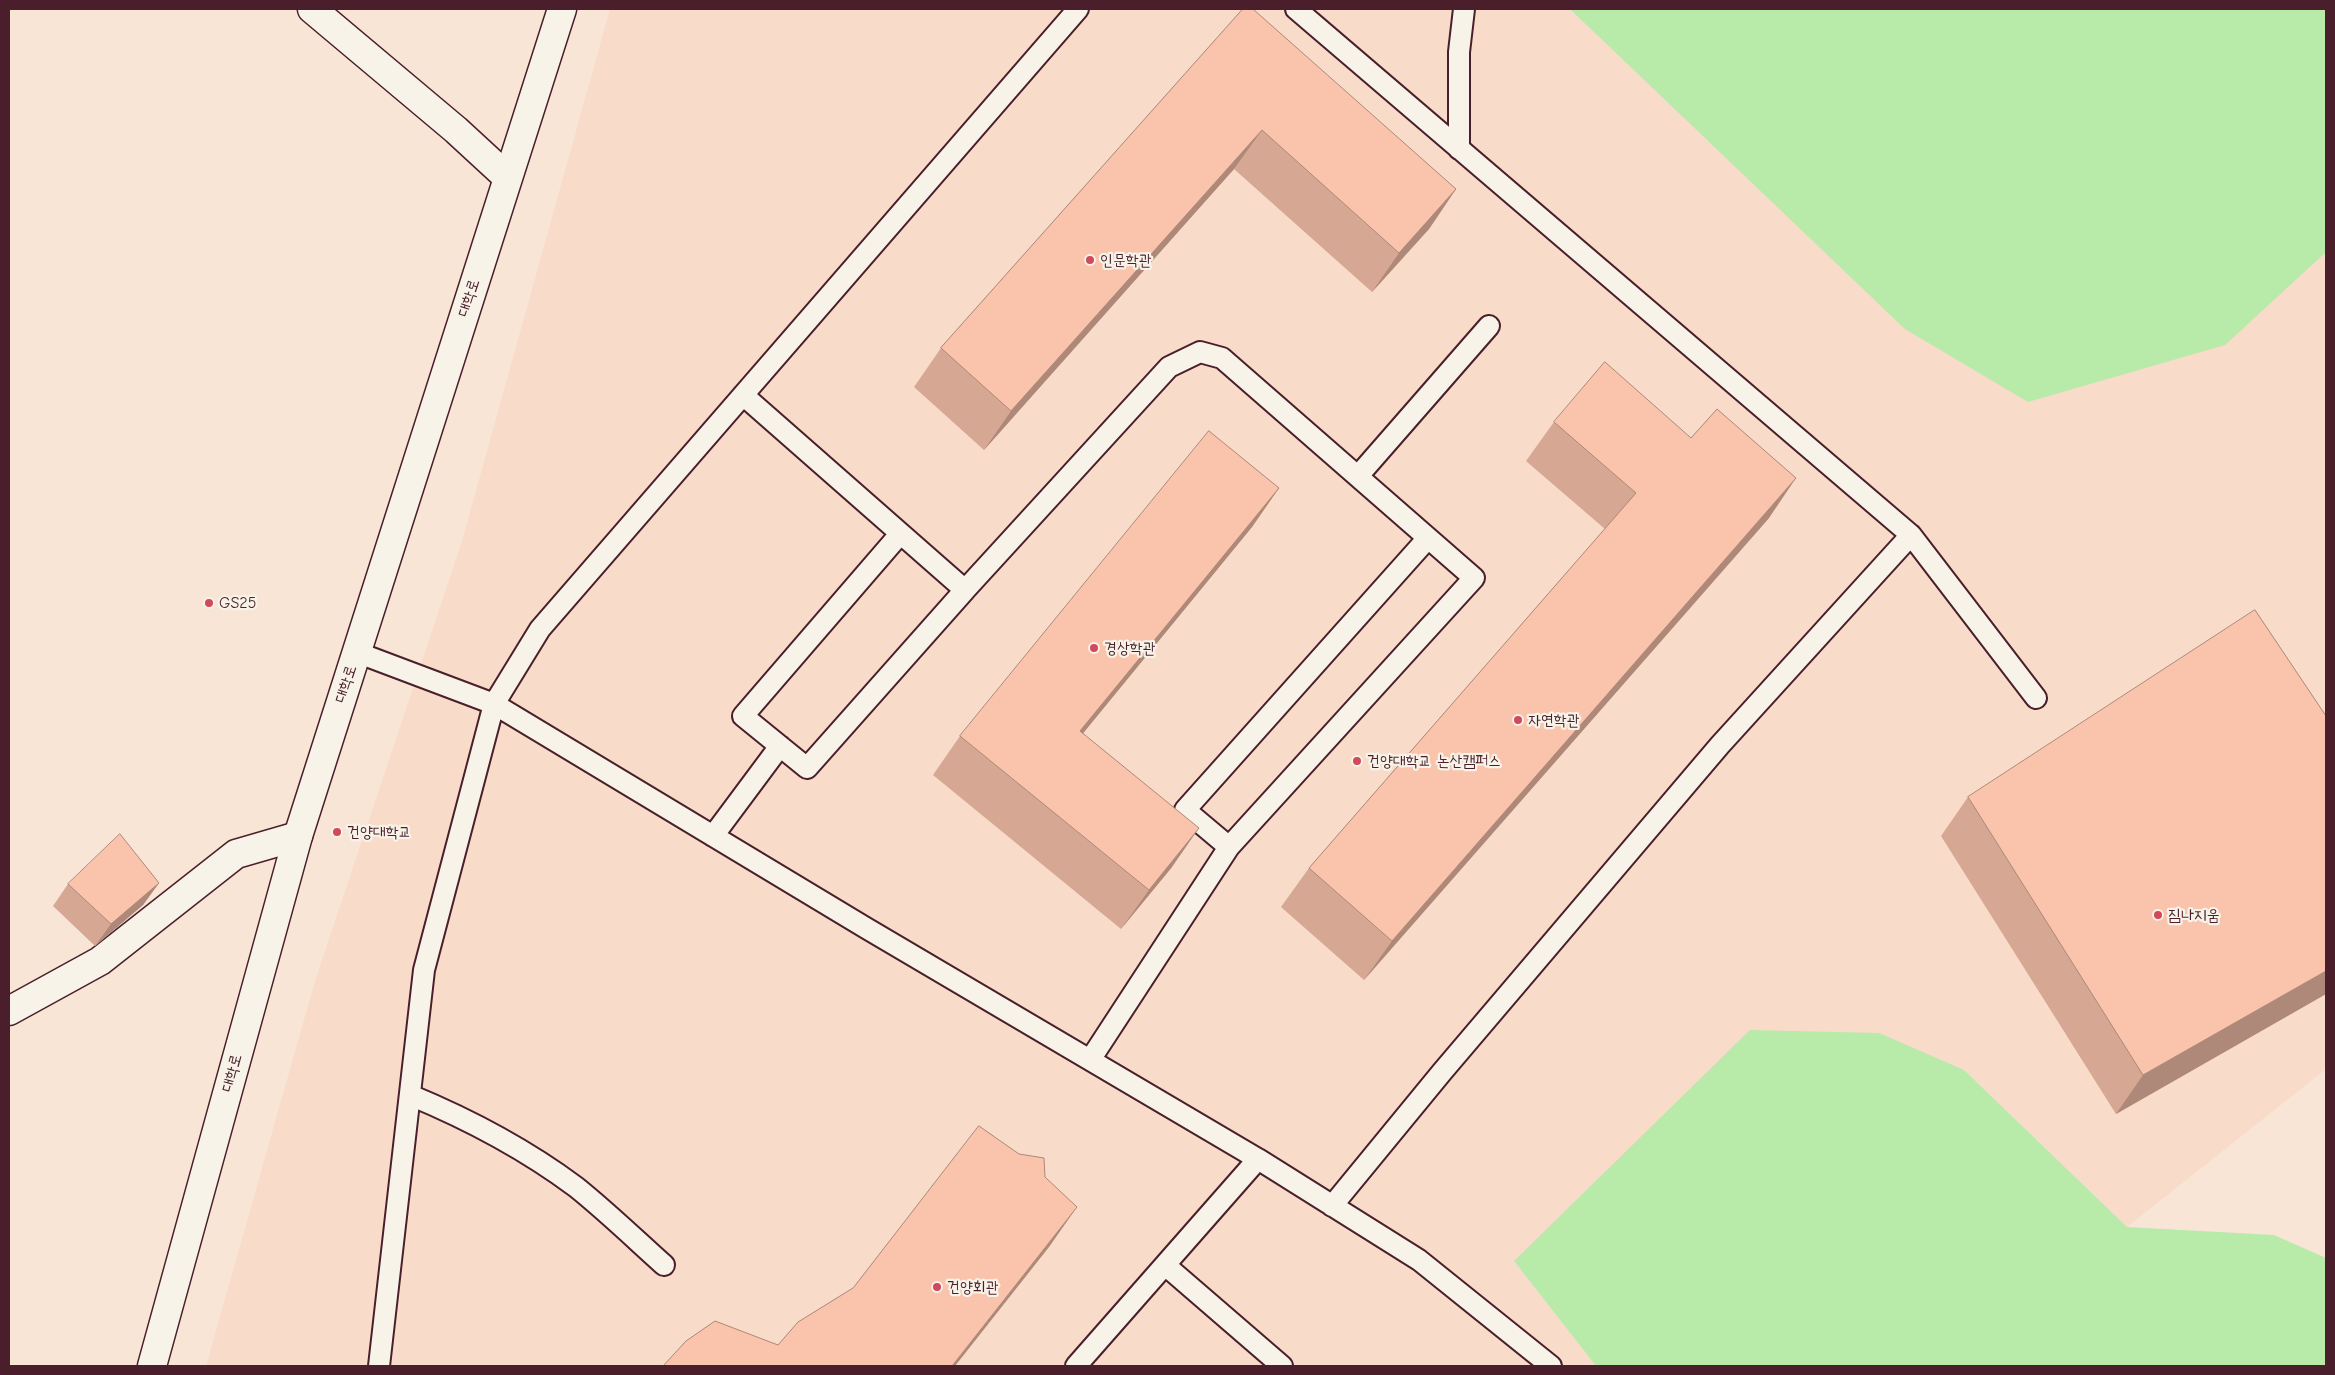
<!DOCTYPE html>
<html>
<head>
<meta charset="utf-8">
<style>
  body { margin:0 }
  #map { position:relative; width:2335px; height:1375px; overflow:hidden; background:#f8e5d6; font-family:"Comic Neue",sans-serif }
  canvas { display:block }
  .frame { position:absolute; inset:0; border:10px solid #4a1f2b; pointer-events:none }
</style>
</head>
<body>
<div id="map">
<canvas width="2335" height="1375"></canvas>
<div class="frame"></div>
</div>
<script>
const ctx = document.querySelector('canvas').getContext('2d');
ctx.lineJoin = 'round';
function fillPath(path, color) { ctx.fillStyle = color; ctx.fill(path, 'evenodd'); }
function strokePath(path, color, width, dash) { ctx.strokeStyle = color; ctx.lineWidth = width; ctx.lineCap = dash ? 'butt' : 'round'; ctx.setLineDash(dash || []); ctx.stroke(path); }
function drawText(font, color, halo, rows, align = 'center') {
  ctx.font = font + ' "Comic Neue","Poor Story",sans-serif'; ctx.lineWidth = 4.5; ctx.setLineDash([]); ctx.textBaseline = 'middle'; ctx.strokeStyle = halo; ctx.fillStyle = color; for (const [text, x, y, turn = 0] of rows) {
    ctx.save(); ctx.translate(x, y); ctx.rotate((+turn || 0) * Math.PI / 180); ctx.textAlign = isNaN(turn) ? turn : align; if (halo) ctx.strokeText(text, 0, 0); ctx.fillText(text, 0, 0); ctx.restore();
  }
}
fillPath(new Path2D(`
  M610,9h1716v1060l-199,158 -163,-157 -450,191 82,105h-1390l109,-385 147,-440z`), '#f8dbc9');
fillPath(new Path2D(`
  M1570,9h756v243l-101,93 -197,57 -123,-73z
  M1750,1030l129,3 85,37 163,157 147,8 52,23v108h-730l-82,-105z`), '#b8eaaa');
const service = new Path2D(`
  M1296,9l615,526 -191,210 -278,327 -110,134
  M1459,149v-97l5,-43
  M743,395l222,195 204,-223 31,-15 22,6 252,220 -245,269 -139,213
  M1358,476l131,-150
  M900,534l-157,182 64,52 158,-178
  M1911,535l125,163
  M356,652l138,52 372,224 392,231 161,101 132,106
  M713,836l67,-90
  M1229,847l-44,-37 243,-272
  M410,1095c58,24 115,54 166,92 30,24 59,52 88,78
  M1165,1265l117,101
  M379,1366l45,-396 70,-266 46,-75 538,-620
  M1076,1366l182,-207`);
const minor = new Path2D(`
  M312,9l144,121 51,47
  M9,1011l91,-50 136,-107 62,-18`);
const tertiary = new Path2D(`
  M152,1366l146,-530 264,-827`);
strokePath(service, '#4a1f2b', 24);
strokePath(minor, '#4a1f2b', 31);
strokePath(tertiary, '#4a1f2b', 31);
strokePath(service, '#f7f3e8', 20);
strokePath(minor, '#f7f3e8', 28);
strokePath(tertiary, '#f7f3e8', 28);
fillPath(new Path2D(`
  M1243,9l213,180 -27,40 -57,63 -138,-123 -250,281 -70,-63 27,-39z
  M1554,422l215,96 -405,462 -83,-73 28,-39 296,-339 -79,-68z
  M1279,488l-27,39 -169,206 89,134 -51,62 -188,-154 27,-39z
  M1968,797l358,197 -210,120 -175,-278z
  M159,883l-16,22 -48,41 -42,-40 15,-22z`), '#d6a894');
fillPath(new Path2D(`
  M1262,130l-28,39 -250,281 27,-39z
  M1456,189l-27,40 -57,63 27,-39z
  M1796,478l-27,40 -405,462 28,-39z
  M1279,488l-27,39 -199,243 27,-39z
  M1199,828l-27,39 -51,62 28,-39z
  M159,883l-16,22 -48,41 16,-22z
  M2326,971v23l-210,120 27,-39z
  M1077,1207l-28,40 -94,119h-3z`), '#ae8878');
const building = new Path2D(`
  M1243,9h10l203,180 -57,64 -137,-123 -251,281 -70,-63z
  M1605,362l86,76 26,-29 79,69 -404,463 -83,-73 327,-375 -82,-71z
  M1209,431l70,57 -199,243 119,97 -50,62 -189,-154z
  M2255,610l71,106v255l-183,104 -175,-278z
  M120,834l39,49 -48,41 -43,-40z
  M979,1126l40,28 25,4 1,19 32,30 -125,159h-289l23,-25 29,-20 63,24 20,-23 55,-34z`);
fillPath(building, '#f9c3ac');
strokePath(building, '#ae8878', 1);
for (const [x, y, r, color] of [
  [1090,260,5,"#d1495b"],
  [209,603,5,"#d1495b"],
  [1094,648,5,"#d1495b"],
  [1518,720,5,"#d1495b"],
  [1357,761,5,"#d1495b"],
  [337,832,5,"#d1495b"],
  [2158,915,5,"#d1495b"],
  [937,1287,5,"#d1495b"]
]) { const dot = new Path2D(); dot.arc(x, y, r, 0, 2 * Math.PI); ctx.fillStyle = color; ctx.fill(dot); strokePath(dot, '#f7f3e8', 2); }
drawText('16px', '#4a1f2b', '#f7f3e8', [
  ["인문학관",1100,260],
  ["GS25",219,603],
  ["경상학관",1104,648],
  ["자연학관",1528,720],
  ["건양대학교 논산캠퍼스",1367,761],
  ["건양대학교",347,832],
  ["짐나지움",2168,915],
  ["건양회관",947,1287]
], 'left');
drawText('16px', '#4a1f2b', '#f7f3e8', [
  ["대학로",469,298,-72],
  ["대학로",346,684,-72],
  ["대학로",232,1073,-75]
]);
</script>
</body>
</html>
